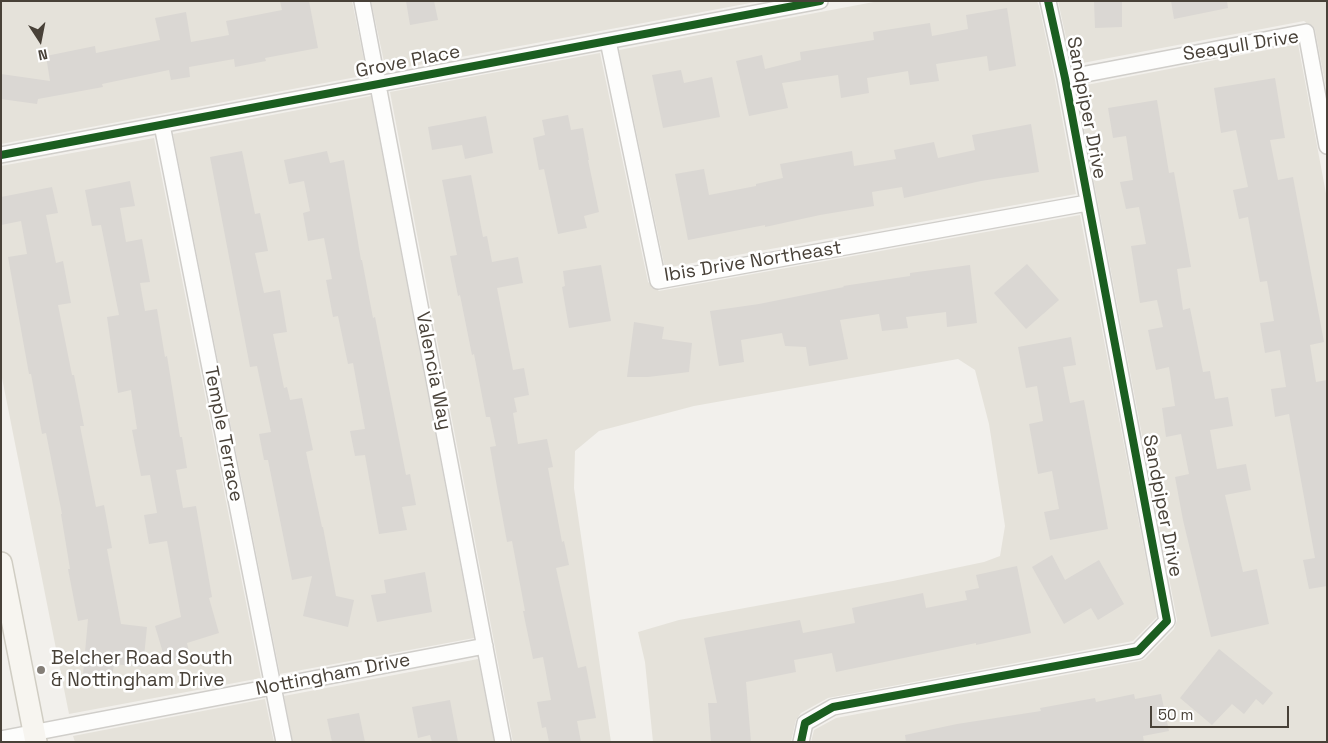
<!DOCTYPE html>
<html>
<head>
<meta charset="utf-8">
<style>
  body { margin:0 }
  #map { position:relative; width:1328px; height:743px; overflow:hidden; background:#f2f0ec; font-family:"Space Grotesk",sans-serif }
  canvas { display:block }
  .frame { position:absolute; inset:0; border:2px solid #484138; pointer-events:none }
  .north { position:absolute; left:15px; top:15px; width:50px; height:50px; -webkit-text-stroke:4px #fff; paint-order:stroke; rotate:169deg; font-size:14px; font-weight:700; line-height:20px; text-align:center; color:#484138 }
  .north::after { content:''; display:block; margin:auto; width:18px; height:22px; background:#484138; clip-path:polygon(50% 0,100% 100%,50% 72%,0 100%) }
  .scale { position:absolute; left:1150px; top:706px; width:139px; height:22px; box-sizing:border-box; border:2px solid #484138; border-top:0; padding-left:6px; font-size:15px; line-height:18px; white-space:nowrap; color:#484138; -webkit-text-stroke:4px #fff; paint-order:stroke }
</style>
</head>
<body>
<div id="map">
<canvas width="1328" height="743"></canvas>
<div class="frame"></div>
<div class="north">N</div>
<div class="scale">50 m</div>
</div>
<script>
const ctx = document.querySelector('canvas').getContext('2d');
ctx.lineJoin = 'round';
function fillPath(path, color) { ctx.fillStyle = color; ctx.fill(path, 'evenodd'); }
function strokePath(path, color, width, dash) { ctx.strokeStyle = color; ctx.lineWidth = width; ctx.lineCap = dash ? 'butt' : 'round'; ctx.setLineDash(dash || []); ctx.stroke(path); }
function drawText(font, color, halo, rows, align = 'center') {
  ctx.font = font + ' "Space Grotesk",sans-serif'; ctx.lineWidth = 5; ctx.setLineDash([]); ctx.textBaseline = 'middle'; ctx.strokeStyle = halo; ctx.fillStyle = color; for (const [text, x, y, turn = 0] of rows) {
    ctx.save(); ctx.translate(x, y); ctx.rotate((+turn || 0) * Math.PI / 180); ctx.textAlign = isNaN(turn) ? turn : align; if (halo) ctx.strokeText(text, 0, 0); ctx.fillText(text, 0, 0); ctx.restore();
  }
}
fillPath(new Path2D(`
  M1,1h351l15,74 -366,69z
  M371,1h390l-375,70z
  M879,1h158l2,5 16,74 21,114 -411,74 -46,-218z
  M1058,1h269v92l-12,-63 -11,-9 -232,44z
  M1298,44l29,155v543h-516l3,-12 22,-12 304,-57 5,-2 29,-30 3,-9 -101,-533z
  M600,53l48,229 11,9 421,-76 77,402 -24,24 -305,57 -27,15 -5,7 -5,22h-138l-8,-80 -7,-30 41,-12 214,-39 91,-19 16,-6 5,-30 -16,-102 -14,-54 -17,-11 -264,47 -95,25 -24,20 -1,37 37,254h-98l-123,-650z
  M371,96l103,542 -194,36 -107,-540z
  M154,138l107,540 -192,36 -68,-341v-207z
  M478,659l16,83h-201l-9,-46z
  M265,699l9,43h-199l-2,-6z`), '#e5e2da');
fillPath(new Path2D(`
  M280,1h29l9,47 -53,10 1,3 -31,6 -1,-8 -45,8 1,10 -19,3 -2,-10 -67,14 1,3 -65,12 -1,5 -36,-5v-25l49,7 -4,-25 49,-10 1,7 64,-13 -5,-22 31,-6 5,30 38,-7 -3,-14 56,-11z
  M406,1h28l4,19 -28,5z
  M1094,1h28v26l-27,1z
  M1171,1h56l1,7 -54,11z
  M1007,8l9,58 -27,5 -2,-15 -51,8 3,17 -29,4 -2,-14 -41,7 2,15 -28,5 -3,-23 -56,8 6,25 -39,8 -13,-55 26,-6 3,14 36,-9 -1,-8 74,-12 -1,-8 57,-9 2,13 36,-7 -2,-14z
  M681,70l3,13 28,-6 8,40 -57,11 -11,-53z
  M1275,78l10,60 -15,2 8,40 15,-3 31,165 -14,3 6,37 11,-2v206l-18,3 -6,-29 12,-2 -26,-144 -14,3 -4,-28 15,-2 -6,-37 -15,3 -5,-30 14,-2 -7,-40 -7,1 -12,-65 -9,2 -6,-29 15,-3 -12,-57 -15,3 -7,-45z
  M1157,100l12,73 5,-1 17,95 -14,2 6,41 7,-2 13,64 7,-1 5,28 13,-2 5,29 -23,4 7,39 29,-5 5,26 -26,5 18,77 14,-3 12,55 -58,13 -28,-117 -8,-43 14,-3 -8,-40 -15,3 -4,-29 13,-2 -6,-39 -13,3 -8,-40 15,-3 -6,-27 -17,3 -9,-57 15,-2 -7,-37 -13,2 -6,-27 13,-2 -7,-44 -13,2 -5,-30z
  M568,115l3,15 12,-2 6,32h-1l11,52 -15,4 3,12 -29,6 -14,-65 -5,1 -6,-32 12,-3 -3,-15z
  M486,116l7,37 -28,6 -3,-14 -30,5 -4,-23z
  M1031,124l8,48 -58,9 -77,17 -2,-11 -30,5 2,14 -54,9 -55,12v-2l-77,15 -13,-66 29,-5 5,26 47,-9v-2l27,-6 -3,-14 72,-13 2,15 42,-7 -2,-9 40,-8 4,16 37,-8 -3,-15z
  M242,151l13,63 5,-1 8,38 -13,2 9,40 16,-3 7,42 -14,2 11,54 3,-1 3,13 12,-2 11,52 -7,2 16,75h1l13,69 18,4 -6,27 -45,-11 9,-40 -20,4 -24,-120h-4l-5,-26 12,-2 -14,-66 -7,1 -40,-210z
  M327,151l3,12 14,-3 17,100h1l11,58 2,-1 31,158 4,-1 6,31 -14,2 5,23 -28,4 -14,-79 -10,1 -5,-25 15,-2 -12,-66 -5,1 -10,-48 -5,1 -7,-37 6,-1 -8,-41 -16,3 -5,-28 7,-2 -6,-30 -15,3 -5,-24z
  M471,175l12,62 4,-1 5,26 26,-5 5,26 -26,5 16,82 11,-2 5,27 -15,3 3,14 -4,1 5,31 29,-5 6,28 -5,1 14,74 2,-1 5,24 -13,3 22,100 8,-2 10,52 -19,3 4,21h-32l-3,-15 -4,1 -5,-26 14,-2 -8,-43 -10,2 -10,-48h2l-13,-70 -5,1 -10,-55 -7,-40 6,-1 -6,-29h-4l-12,-63 -2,1 -12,-60 -2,1 -8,-40 7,-1 -15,-75z
  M130,181l5,25 -15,2 6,34 16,-3 8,43 -10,1 5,28 12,-2 8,48 2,-1 13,81h2l5,31 -11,2 7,38 13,-2 16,91 -3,1 10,35 -32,10 3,13 -24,7 -11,-37 26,-9 -14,-76 -18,3 -5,-29 13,-2 -7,-38 -9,1 -9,-46 5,-1 -6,-39 -13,3 -11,-76 12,-2 -18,-90 -9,1 -7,-36z
  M52,187l6,26 -12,2 10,48 7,-2 8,42 -13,2 14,70h2l10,51h-4l16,81 8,-2 8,43 -5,1 14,75 26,3 -4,40 -29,-3 -2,14 -29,-3 5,-56 -10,2 -10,-52h2l-9,-55h1l-16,-81 -4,1 -11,-60h-2l-21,-117 19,-3 -6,-33 -20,4v-28z
  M1027,264l32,36 -33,29 -32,-36z
  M601,265l10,56 -42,7 -7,-41 3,-1 -2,-15z
  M970,265l7,58 -30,4 -1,-15 -40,5 2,11 -26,3 -3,-17 -39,6 8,39 -39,7 -3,-19 -21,-1 -3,-13 -41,7 3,22 -25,4 -9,-55 49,-7 85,-17 -1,-1 67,-10v-3z
  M634,322l30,5 -2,12 30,4 -3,29 -41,5h-21z
  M1071,337l5,28 -13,2 7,36 14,-3 24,129 -58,11 -6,-28 15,-3 -7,-38 -14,3 -9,-50 14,-3 -6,-35 -11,2 -8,-41z
  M1052,555l13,25 34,-20 25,44 -26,16 -7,-12 -27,16 -32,-57z
  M1017,566l14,67 -55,12v-2l-140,29 -4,-19 -38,7 2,12 -50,10 5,60h-40l-3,-39h9l-13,-65 96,-18 3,13 52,-10 -3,-15 71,-15 3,15 41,-8 -2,-9 14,-3 -3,-13z
  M425,572l7,40 -55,10 -6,-27 15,-2 -2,-13z
  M1219,649l54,44 -10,12 -7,-6 -12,15 -12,-10 -20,21 -32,-27z
  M1134,694l1,5 26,-5 8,37 -26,5 1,6h-238l-1,-7 52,-11 84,-13 -1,-3 55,-10 1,4z
  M450,700l8,42h-26l-2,-7 -12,3 -6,-31z
  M359,713l6,29h-33l-5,-23z`), '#dad7d3');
const street = new Path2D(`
  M362,1l141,741
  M608,41l50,240 429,-78
  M1065,78l241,-46 21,114
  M162,125l122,617
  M1,155l819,-154
  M1,739l484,-93
  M801,742l4,-19 28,-16 305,-56 29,-30 -102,-543 -17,-77`);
const secondary = new Path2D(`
  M1,563l35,179`);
strokePath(street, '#d0ceca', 18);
strokePath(secondary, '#d0cdc3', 24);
strokePath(street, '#fdfdfc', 15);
strokePath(secondary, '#f7f5f0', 21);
strokePath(new Path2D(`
  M1,155l819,-154
  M801,742l4,-19 28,-16 305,-56 29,-30 -102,-543 -17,-77`), '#1b5e20', 8);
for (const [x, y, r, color] of [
  [41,670,5,"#847e77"]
]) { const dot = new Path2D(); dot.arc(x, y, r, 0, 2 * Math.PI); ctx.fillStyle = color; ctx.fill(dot); strokePath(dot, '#fff', 2); }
drawText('19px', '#484138', '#fff', [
  ["Seagull Drive",1241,46,-9],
  ["Grove Place",408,62,-11],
  ["Sandpiper Drive",1086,108,79],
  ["Ibis Drive Northeast",753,262,-9],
  ["Valencia Way",433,371,79],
  ["Temple Terrace",223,434,79],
  ["Sandpiper Drive",1162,506,79],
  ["Nottingham Drive",333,675,-11]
]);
drawText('19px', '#484138', '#fff', [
  ["Belcher Road South",51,659],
  ["& Nottingham Drive",51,681]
], 'left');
</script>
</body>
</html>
